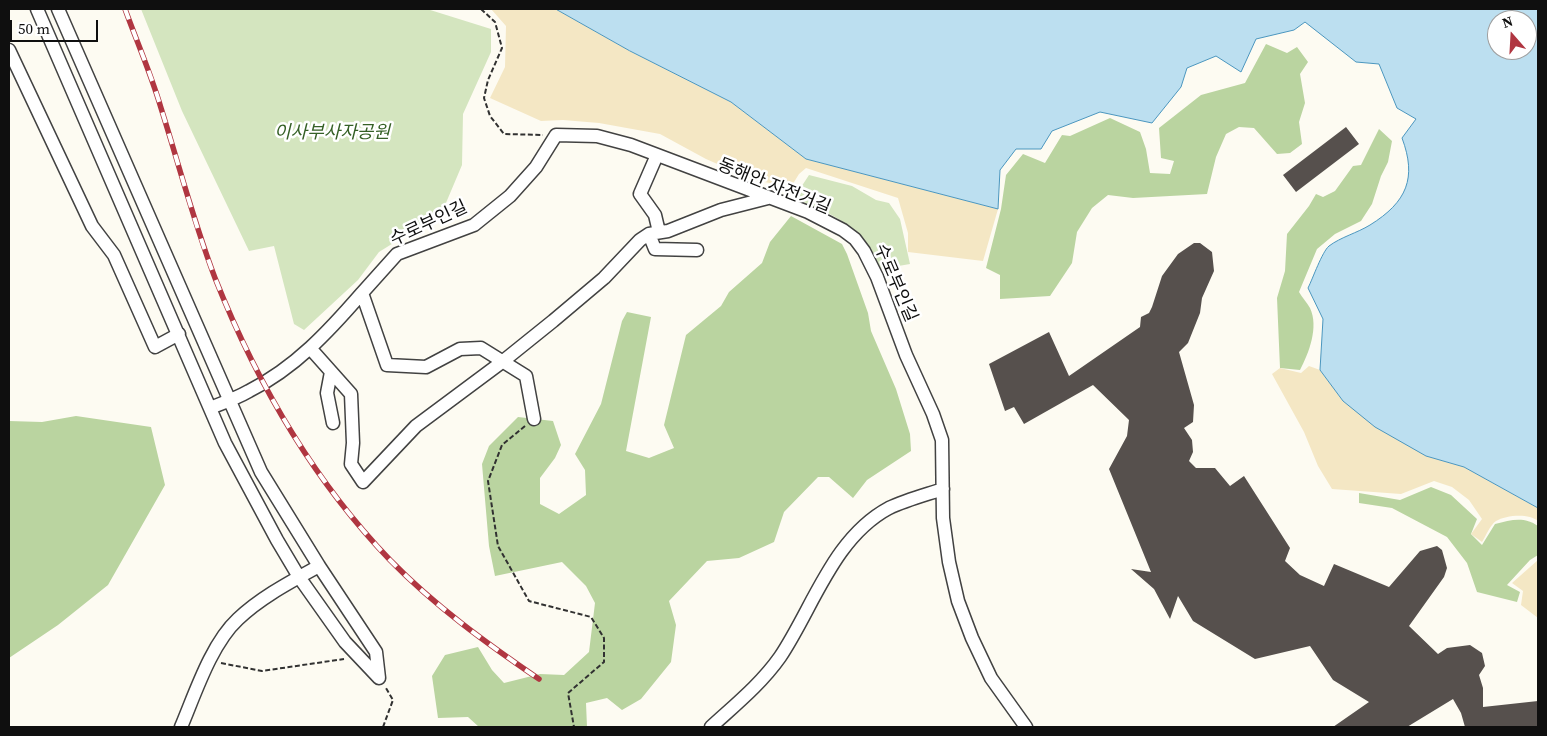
<!DOCTYPE html>
<html>
<head>
<meta charset="utf-8">
<style>
  body { margin:0 }
  #map { position:relative; width:1547px; height:736px; overflow:hidden; background:#fdfbf2; font-family:"Source Serif 4",serif }
  canvas { display:block }
  .frame { position:absolute; inset:0; border:10px solid #0f0f0f; pointer-events:none }
  .north { position:absolute; left:1487px; top:10px; width:50px; height:50px; box-sizing:border-box; background:#fff; border:1px solid #9f9f9f; border-radius:50%; rotate:341deg; font-size:14px; font-weight:700; line-height:20px; text-align:center; color:#0f0f0f }
  .north::after { content:''; display:block; margin:auto; width:18px; height:22px; background:#b03641; clip-path:polygon(50% 0,100% 100%,50% 72%,0 100%) }
  .scale { position:absolute; left:10px; top:20px; width:88px; height:22px; box-sizing:border-box; border:2px solid #0f0f0f; border-top:0; padding-left:6px; font-size:15px; line-height:18px; white-space:nowrap; color:#0f0f0f; -webkit-text-stroke:4px #fff; paint-order:stroke }
</style>
</head>
<body>
<div id="map">
<canvas width="1547" height="736"></canvas>
<div class="frame"></div>
<div class="north">N</div>
<div class="scale">50 m</div>
</div>
<script>
const ctx = document.querySelector('canvas').getContext('2d');
ctx.lineJoin = 'round';
function fillPath(path, color) { ctx.fillStyle = color; ctx.fill(path, 'evenodd'); }
function strokePath(path, color, width, dash) { ctx.strokeStyle = color; ctx.lineWidth = width; ctx.lineCap = dash ? 'butt' : 'round'; ctx.setLineDash(dash || []); ctx.stroke(path); }
function drawText(font, color, halo, rows, align = 'center') {
  ctx.font = font + ' "Source Serif 4","Noto Sans KR",serif'; ctx.lineWidth = 5; ctx.setLineDash([]); ctx.textBaseline = 'middle'; ctx.strokeStyle = halo; ctx.fillStyle = color; for (const [text, x, y, turn = 0] of rows) {
    ctx.save(); ctx.translate(x, y); ctx.rotate((+turn || 0) * Math.PI / 180); ctx.textAlign = isNaN(turn) ? turn : align; if (halo) ctx.strokeText(text, 0, 0); ctx.fillText(text, 0, 0); ctx.restore();
  }
}
fillPath(new Path2D(`
  M141,9h286l64,20v23l-28,62 -1,51 -22,52 -13,5 -48,30 -21,28 -54,50 -10,-6 -20,-78 -25,5 -67,-140z
  M809,175l43,11 24,14 13,3 11,16 10,45 -29,5c-22,-45 -43,-52 -87,-71z`), '#d4e5bf');
fillPath(new Path2D(`
  M1266,44l21,9 10,-6 11,15 -8,12 5,29 -6,19 3,22 -12,9 -13,1 -23,-26 -15,-1 -13,7 -10,23 -9,37 -74,4 -25,-3 -16,13 -15,24 -5,31 -22,33 -50,3v-24l-14,-7 15,-59 5,-34 17,-21 22,9 17,-28 8,1 40,-18 30,14 6,17 4,24 20,1 4,-13 -13,-3 -2,-30 42,-33 44,-12z
  M1379,129l13,12 -4,21 -7,14 -9,28 -11,17 -26,13 -18,15 -18,43c3,5 8,11 11,16 9,19 -1,45 -10,62l-20,-2 -3,-70 8,-27 2,-37 22,-28 7,-12 7,3 12,-6 18,-25 8,-1z
  M791,216l51,28 5,10 21,59 3,18 25,58 14,45 1,17 -44,29 -14,18 -24,-21h-11l-34,35 -10,30 -35,16 -32,3 -38,40 7,24 -5,37 -30,37 -19,11 -15,-12 -21,5 1,24h-108l-11,-10 -30,1 -6,-42 13,-21 33,-8 14,23 12,13 36,-9 24,1 25,-23 6,-49 -9,-17 -24,-24 -67,14 -6,-30 -7,-82 7,-18 29,-29 35,4 8,24 -6,13 -15,20v26l19,10 27,-19 -1,-25 -10,-16 26,-50 21,-83 5,-9 24,5 -25,134 23,7 25,-10 -10,-23 22,-90 35,-29 8,-14 33,-29 8,-21z
  M76,416l75,11 14,58 -57,100 -50,40 -49,33v-237l33,1z
  M1431,487l20,8 26,24 -6,15 11,11 13,-21c16,-4 29,-8 43,2v29l-8,5 -23,25 13,7 -3,10 -40,-10 -10,-29 -20,-26 -55,-29 -33,-5v-10l41,7z`), '#bad4a0');
fillPath(new Path2D(`
  M491,9h65l74,42 101,51 75,57 192,50 -15,52 -75,-9v-19l-10,-35 -92,-30 -7,6 -8,13 -37,-7 -48,-21 -46,-25 -61,-11 -36,-3 -22,1 -51,-23 15,-31 1,-41z
  M1309,366l11,4 23,31 83,55 38,11 74,41v13c-9,-8 -32,-6 -42,0 -6,4 -10,15 -14,21l-11,-8 11,-15 -13,-19 -17,-13 -18,-6 -33,13 -69,-5 -14,-23 -14,-34 -32,-58 8,-6 21,5z
  M1538,560v58l-17,-13 2,-14 -11,-8z`), '#f4e7c4');
const water = new Path2D(`
  M556,9h982v499l-74,-41 -38,-11 -51,-29 -32,-26 -23,-31 3,-51 -15,-31c5,-10 14,-36 21,-42 12,-9 28,-13 41,-21 37,-23 47,-47 32,-87l14,-19 -19,-11 -18,-44 -23,-2 -51,-40 -11,8 -38,9 -15,33 -25,-16 -29,12 -6,19 -29,36 -52,-11 -48,19 -11,18h-25l-16,21 -2,39 -192,-50 -75,-57 -101,-51zM1497,20h30v30h-30z`);
fillPath(water, '#bcdff0');
strokePath(water, '#4b96be', 1);
fillPath(new Path2D(`
  M1346,127l13,17 -63,48 -13,-17z
  M1194,243h6l12,9 2,19 -12,27 -2,15 -12,30 -9,9 15,53 -1,17 -9,6 8,12 1,12 -4,9 7,7h19l15,18 14,-10 46,72 -5,13 15,14 24,11 10,-22 55,23 31,-36 17,-5 5,4 5,18 -3,9 -35,49 29,28 9,-6 23,-3 12,8 3,13 -6,9 4,13v19l55,-6v26h-73l-4,-14 -8,-14 -46,28h-74l36,-25 -36,-22 -23,-34 -55,13 -62,-38 -15,-25 -8,23 -16,-30 -23,-20 20,3 -42,-103 18,-33 2,-16 -36,-35 -69,39 -10,-17 -9,4 -16,-47 60,-32 20,44 71,-49 1,-10 8,-4 3,-6 10,-31 16,-22z`), '#56504d');
const minor = new Path2D(`
  M37,9l188,434 52,97 22,37 46,65 34,36 -3,-26 -57,-86 -58,-94 -203,-463
  M9,50l83,176 22,29 41,92 24,-13
  M657,155l-17,39 15,21 4,17
  M649,234l6,15 42,1
  M310,348l41,46 2,49 -2,21 12,18 53,-56 86,-64 51,-41 51,-43 36,-38 9,-6 19,-3 53,-21 47,-12
  M331,372l-4,21 6,30
  M210,408c13,-5 27,-10 39,-17 46,-23 80,-60 113,-98
  M534,419l-8,-43 -45,-28 -21,1 -34,18 -39,-2 -25,-72 35,-39 77,-29 36,-29 26,-29 20,-32 41,1 34,9 177,67 35,18 12,9 9,12 13,26 29,78 27,59 9,26 1,78 6,44 9,39 14,37 19,40 35,49
  M181,727c14,-33 30,-83 57,-108 23,-22 54,-38 81,-53
  M711,727c24,-22 50,-43 69,-70 33,-49 53,-119 109,-149 17,-8 36,-13 54,-19`);
strokePath(minor, '#424242', 15);
strokePath(new Path2D(`
  M481,9l14,13 7,26 -14,32 -4,18 6,18 14,18 39,1
  M525,426l-23,19 -14,36 10,65 31,55 62,16 13,21v24l-36,31 6,34
  M221,663l41,8 82,-12
  M383,727l10,-27 -7,-12`), '#313131', 2, [5, 2.5]);
strokePath(minor, '#fff', 12);
const rail = new Path2D(`
  M125,9c12,33 26,65 36,99 18,57 33,115 54,170 41,103 98,202 175,282 45,46 96,83 149,119`);
strokePath(rail, '#b03641', 5.5);
strokePath(rail, '#fff', 4, [11]);
drawText('italic 18px', '#356026', '#fff', [
  ["이사부사자공원",332,133]
]);
drawText('18px', '#0f0f0f', '#fff', [
  ["동해안 자전거길",774,187,22],
  ["수로부인길",429,224,-25],
  ["수로부인길",895,283,67]
]);
</script>
</body>
</html>
